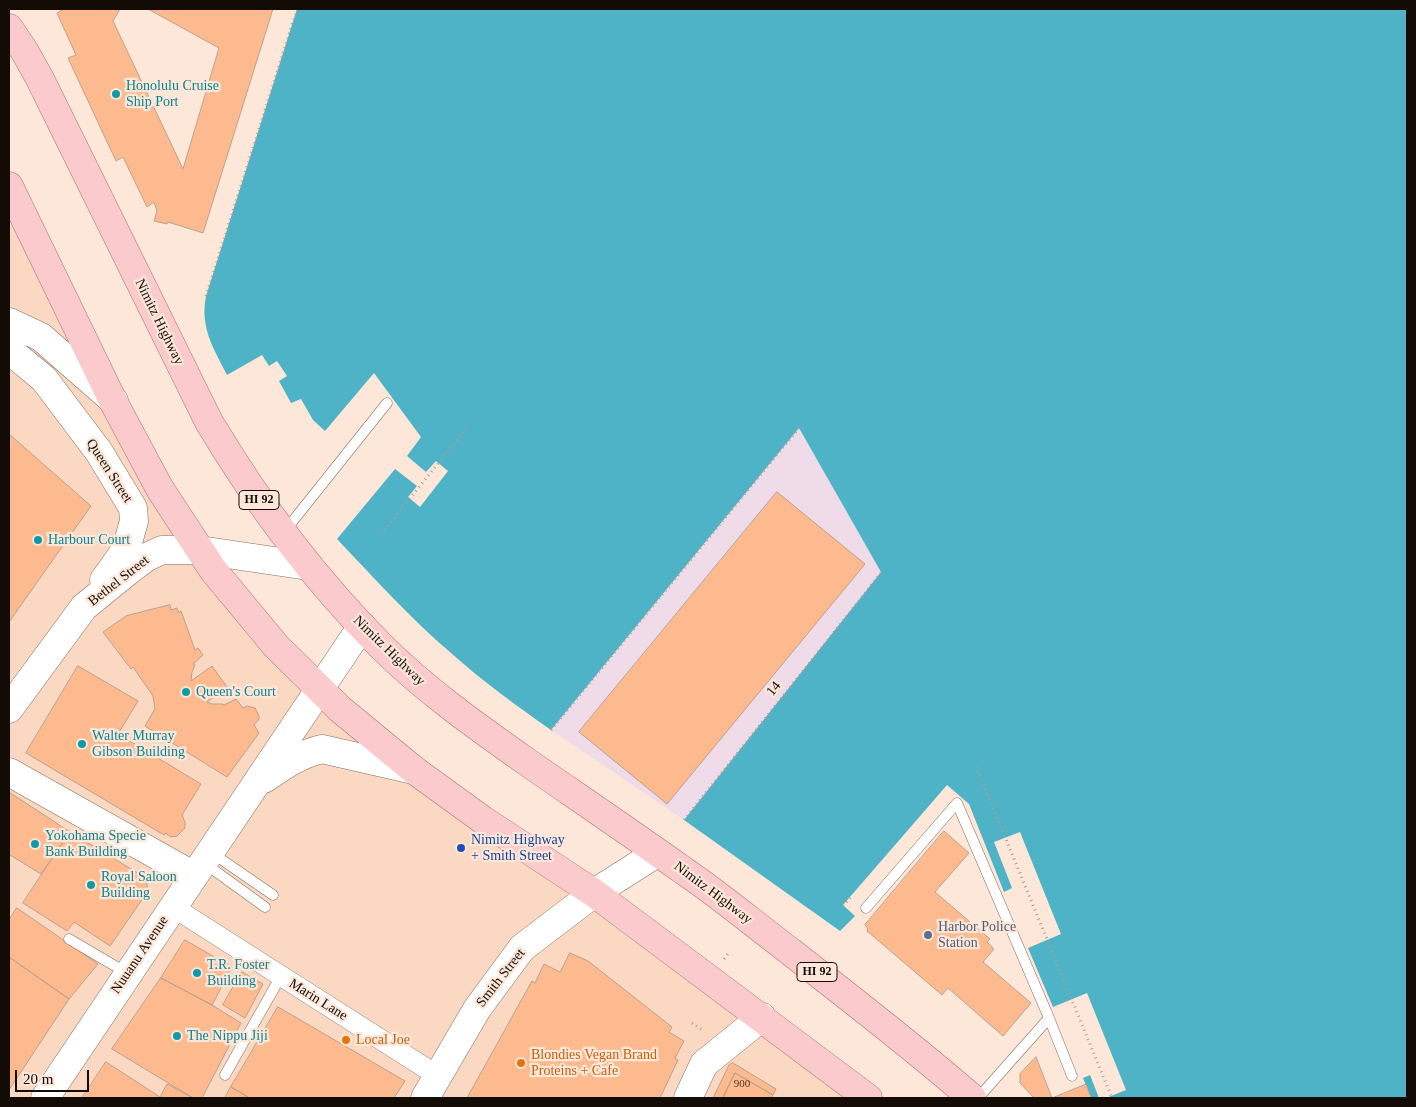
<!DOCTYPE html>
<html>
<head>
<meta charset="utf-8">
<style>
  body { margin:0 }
  #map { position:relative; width:1416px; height:1107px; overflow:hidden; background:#fde7d9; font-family:Georgia,serif }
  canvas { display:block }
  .frame { position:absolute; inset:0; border:10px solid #130b05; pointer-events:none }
  .scale { position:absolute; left:15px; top:1070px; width:74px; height:22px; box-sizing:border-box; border:2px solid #130b05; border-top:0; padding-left:6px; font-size:15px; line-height:18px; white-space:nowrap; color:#130b05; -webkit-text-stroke:4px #fde7d9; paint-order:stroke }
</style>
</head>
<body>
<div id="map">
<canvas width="1416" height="1107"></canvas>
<div class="frame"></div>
<div class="scale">20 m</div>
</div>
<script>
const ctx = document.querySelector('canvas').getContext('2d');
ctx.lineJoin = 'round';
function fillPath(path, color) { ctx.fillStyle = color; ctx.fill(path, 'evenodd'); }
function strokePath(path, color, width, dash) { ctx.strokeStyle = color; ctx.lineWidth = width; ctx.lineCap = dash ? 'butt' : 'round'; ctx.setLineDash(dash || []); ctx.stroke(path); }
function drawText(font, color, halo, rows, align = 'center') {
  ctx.font = font + ' Georgia,serif'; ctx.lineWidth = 4.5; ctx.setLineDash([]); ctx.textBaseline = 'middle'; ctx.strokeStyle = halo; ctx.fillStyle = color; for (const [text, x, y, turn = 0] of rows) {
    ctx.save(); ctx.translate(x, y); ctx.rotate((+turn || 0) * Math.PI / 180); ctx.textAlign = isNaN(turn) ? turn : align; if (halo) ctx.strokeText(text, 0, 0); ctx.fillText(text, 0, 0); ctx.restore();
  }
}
fillPath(new Path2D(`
  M9,186l151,303 159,201 443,327 81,81h-834z`), '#fad8c1');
fillPath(new Path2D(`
  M799,428l83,144 -198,248 -133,-90z`), '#f0dbe9');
fillPath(new Path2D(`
  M297,9h1110v1089h-301l20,-8 -39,-97 -34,14 -25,-59 33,-14 -41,-102 -26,10 18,46 -8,4 -35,-88 -22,-19 -104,120 12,11 -15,15 -156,-111 197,-248 -82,-144 -248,302c-34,-24 -69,-49 -100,-77 -41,-35 -77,-75 -114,-114l58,-70 22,17 -9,11 12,10 28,-36 -12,-10 -10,11 -19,-16 14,-19 -47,-64 -49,58 -12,-11 -12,-21 -10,4 -12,-22 8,-5 -10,-15 -8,5 -7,-11 -35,20c-14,-28 -27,-47 -21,-79z
  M1090,1075l9,23h-8l-8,-20z`), '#4eb3c7');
const building = new Path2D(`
  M61,9h59l-7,12 70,148 36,-121 -71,-39h125l-70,224 -35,-11 -1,2 -13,-3 3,-10 -3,-9 -7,5 -24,-50 -7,4 -48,-103 8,-3 -19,-42 5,-3z
  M9,434l82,72 -82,116z
  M777,492l88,72 -198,240 -88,-72z
  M170,605l1,5 6,-2 2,5 2,-2 14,39 3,-2 5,7 -10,9 2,1 -3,7 -1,9 21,-15 15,21 -20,15 5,2h11l1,1 12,-6 7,9 4,-2 8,2 4,8v3l-5,6 5,8 -32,44 -82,-51 10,-17 -2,-13 -20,-29 -2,2 -28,-37 23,-16z
  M78,666l60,35 -20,33 83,50 -19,31 3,7v6l-8,8 -6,1 -6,-4 -1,2 -138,-82z
  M9,792l61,40 -29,42 -31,-19 -1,2z
  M944,831l25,22 -34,39 55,47 -3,3 7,7 -11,13 48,41 -28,33 -55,-48 -6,7 -75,-64 1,-2 -3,-4z
  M70,832l76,46 2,13 -38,55 -36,-24 -7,9 -44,-28z
  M17,908l81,56 -29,35 -60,-42v-37z
  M185,940l47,27 -20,38 -51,-27z
  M570,953l18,8 84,66 -3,5 15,9 -9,17 3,2 -18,38h-193l65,-117 3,2 9,-19 16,8z
  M9,957l60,42 -60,91z
  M242,972l21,12 -18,34 -22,-13z
  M161,978l51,27 29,18 -39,75h-9l-81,-49z
  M278,1007l127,74 -11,17h-147l1,-1 -17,-10z
  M1036,1057l16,41 34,-14 5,14h-57l-14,-15v-9z
  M106,1062l54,35 7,-13 26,14h-111z
  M733,1063l43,26 -3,6 -38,-22 -12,25h-10l16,-33z
  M735,1073l38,22 -2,3h-48z
  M231,1087l17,10 -1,1h-22z`);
fillPath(building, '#fdba8e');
strokePath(building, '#bba190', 1);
const lane = new Path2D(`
  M284,532l103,-129
  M212,853l61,42
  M204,863l61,44
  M866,908l91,-105 92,215 -71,80
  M69,939l58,34
  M1049,1018l23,58
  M225,1075l56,-99`);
const street = new Path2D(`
  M173,907l265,169`);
const secondary = new Path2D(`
  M9,322l32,15 73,64
  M9,350l35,29 55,73 34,56 1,13 -5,18 -7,16 -18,25
  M9,709l75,-102 48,-39 15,-11 15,-7h38l108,16
  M9,772l185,104
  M264,779c19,-13 36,-25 58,-30l92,21
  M45,1098l317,-472
  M425,1098l52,-89 45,-61 72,-55 63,-40
  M688,1098l16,-34 58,-47`);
const primary = new Path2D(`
  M9,28l16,24 15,27 169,343c49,82 105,157 172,224 44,44 95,80 146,116 52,36 105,72 157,109 37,25 71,54 107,81 61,48 123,95 181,146
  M9,186l105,217 46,86 53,81 63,76 64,63 74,61 69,50 111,73 274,205`);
strokePath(lane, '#866e5e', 11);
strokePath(street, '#866e5e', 21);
strokePath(secondary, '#866e5e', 29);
strokePath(primary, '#a77070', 29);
strokePath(new Path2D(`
  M206,296l91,-287
  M381,534l86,-106
  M551,730l248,-302
  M976,766l136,332
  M684,820l198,-248
  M843,906l8,-9
  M724,959l6,-8
  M692,1023l12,8`), '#ae9c91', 3, [1, 4]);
strokePath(lane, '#fff', 10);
strokePath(street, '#fff', 20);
strokePath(secondary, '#fff', 28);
strokePath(primary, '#facacc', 28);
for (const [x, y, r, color] of [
  [116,94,5,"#0f9aa8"],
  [38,540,5,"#0f9aa8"],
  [186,692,5,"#0f9aa8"],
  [82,744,5,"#0f9aa8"],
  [35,844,5,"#0f9aa8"],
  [461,848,5,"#1a4fb4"],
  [91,885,5,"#0f9aa8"],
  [928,935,5,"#5c6f8a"],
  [197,973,5,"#0f9aa8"],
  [177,1036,5,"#0f9aa8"],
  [346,1040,5,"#e8710a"],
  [521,1063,5,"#e8710a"]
]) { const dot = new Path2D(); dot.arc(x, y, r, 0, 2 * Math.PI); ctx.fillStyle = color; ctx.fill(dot); strokePath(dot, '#fde7d9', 2); }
drawText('11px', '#4e3727', null, [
  ["900",742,1084]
]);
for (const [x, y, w] of [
  [259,500,40],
  [817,972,40]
]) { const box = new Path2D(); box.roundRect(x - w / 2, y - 9.5, w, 19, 4); ctx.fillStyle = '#fde7d9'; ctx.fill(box); strokePath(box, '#130b05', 1); }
drawText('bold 12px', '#130b05', null, [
  ["HI 92",259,500],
  ["HI 92",817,972]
]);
drawText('14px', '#0d838f', '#fde7d9', [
  ["Honolulu Cruise",126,86],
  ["Ship Port",126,102],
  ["Harbour Court",48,540],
  ["Queen's Court",196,692],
  ["Walter Murray",92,736],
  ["Gibson Building",92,752],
  ["Yokohama Specie",45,836],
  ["Bank Building",45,852],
  ["Royal Saloon",101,877],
  ["Building",101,893],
  ["T.R. Foster",207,965],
  ["Building",207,981],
  ["The Nippu Jiji",187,1036]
], 'left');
drawText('14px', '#130b05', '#fde7d9', [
  ["Nimitz Highway",159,322,64],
  ["Queen Street",109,471,57],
  ["Bethel Street",119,581,-38],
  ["Nimitz Highway",389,651,44],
  ["14",774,689,-52],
  ["Nimitz Highway",713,893,37],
  ["Nuuanu Avenue",140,955,-56],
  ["Smith Street",501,978,-52],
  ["Marin Lane",318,1000,32]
]);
drawText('14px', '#164399', '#fde7d9', [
  ["Nimitz Highway",471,840],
  ["+ Smith Street",471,856]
], 'left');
drawText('14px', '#4e5e75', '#fde7d9', [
  ["Harbor Police",938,927],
  ["Station",938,943]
], 'left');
drawText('14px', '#c56008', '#fde7d9', [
  ["Local Joe",356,1040],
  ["Blondies Vegan Brand",531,1055],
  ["Proteins + Cafe",531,1071]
], 'left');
</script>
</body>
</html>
